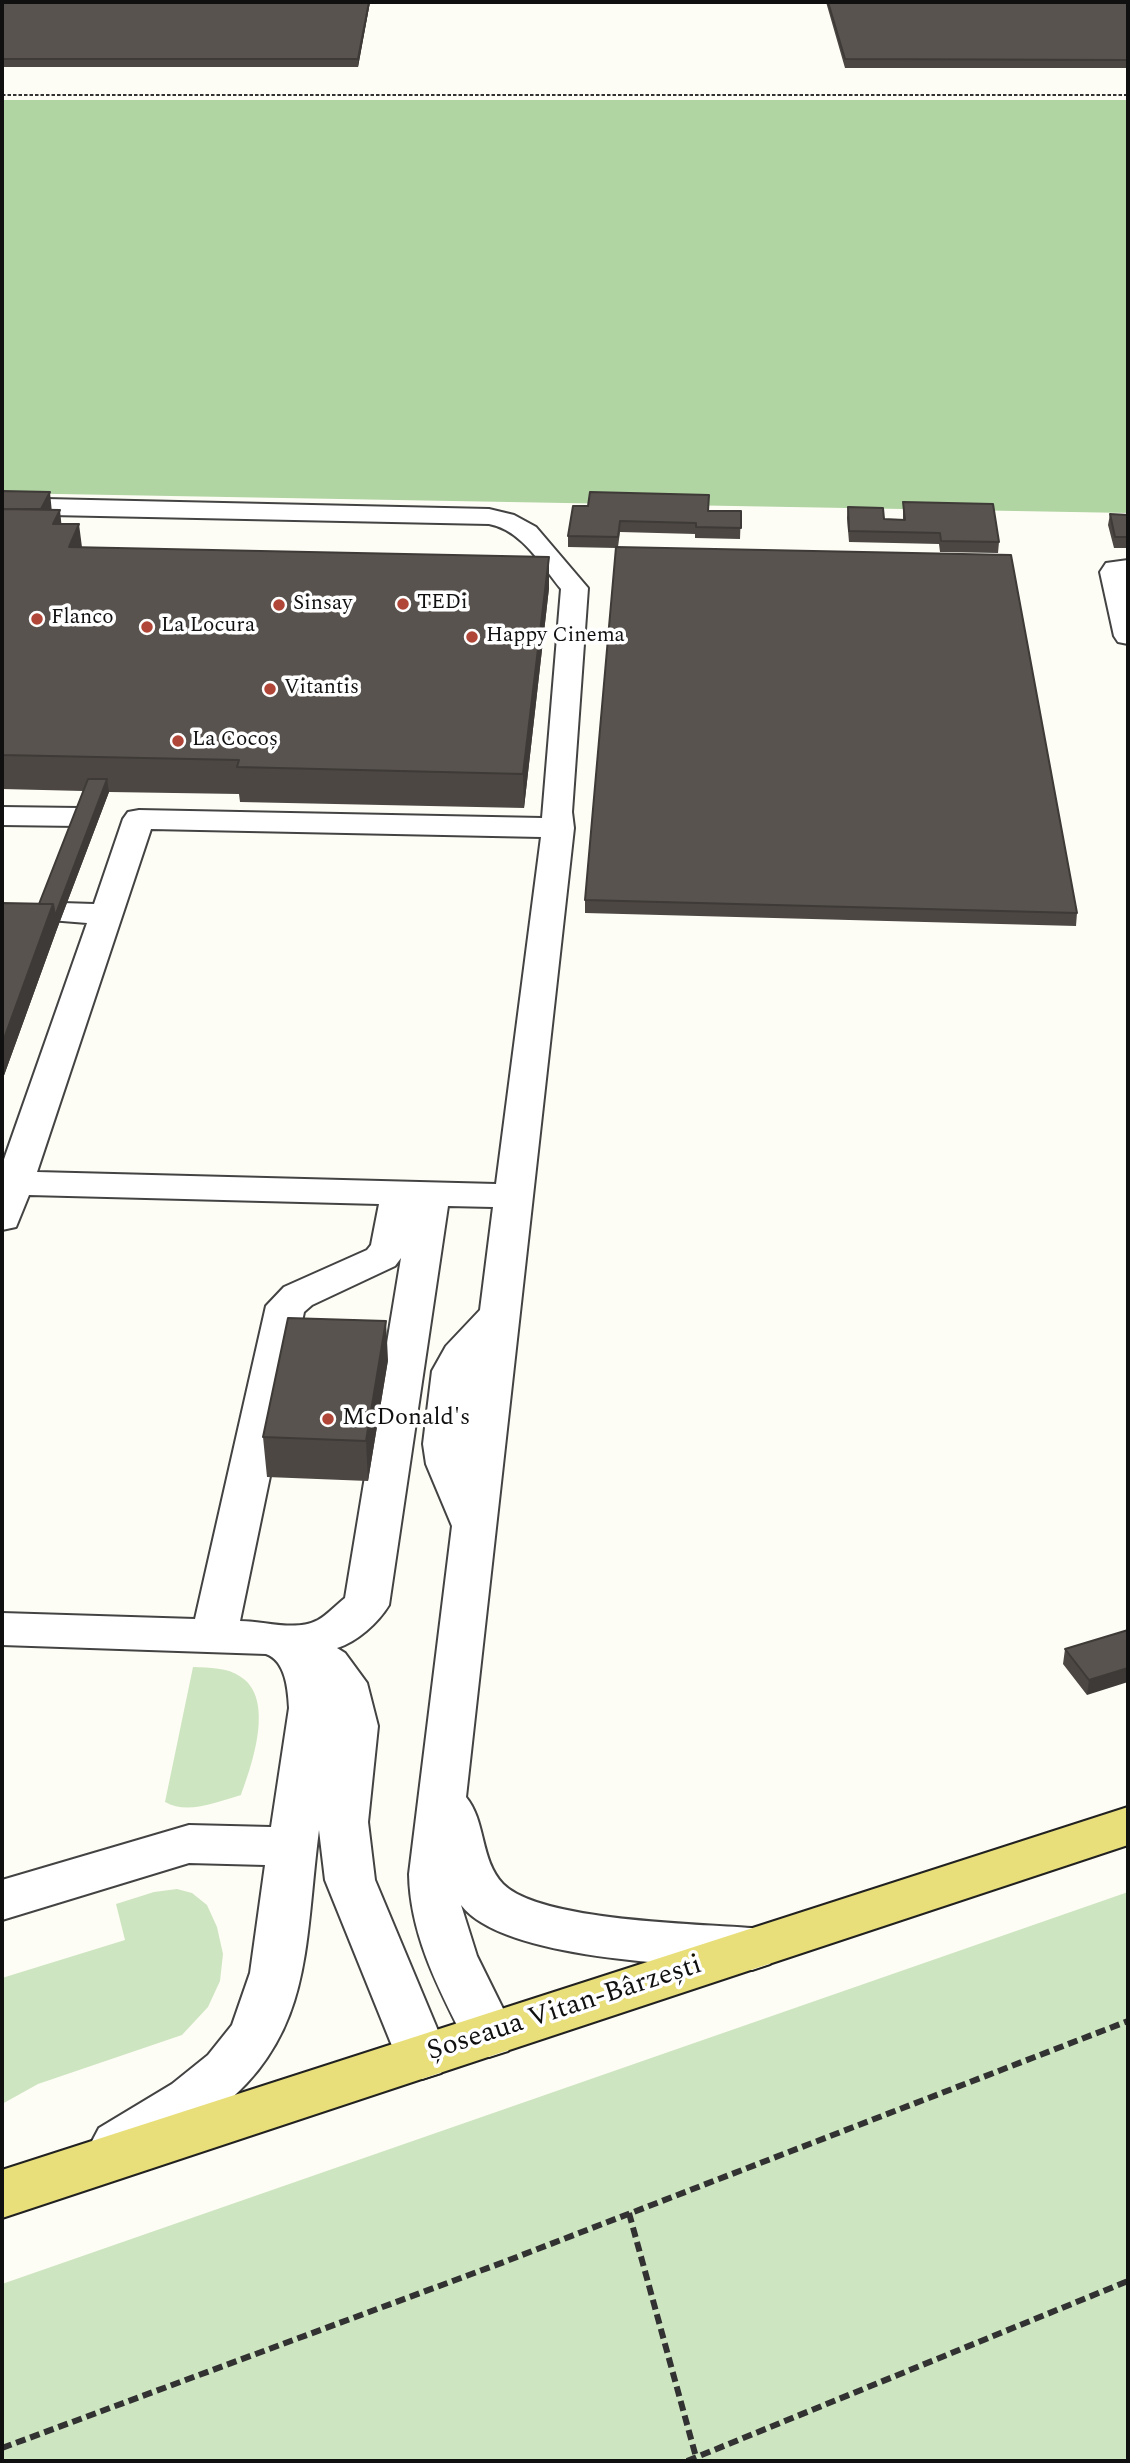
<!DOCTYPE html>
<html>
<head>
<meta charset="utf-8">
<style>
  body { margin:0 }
  #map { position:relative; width:1130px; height:2463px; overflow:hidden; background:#fefdf5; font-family:Spectral,serif }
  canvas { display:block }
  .frame { position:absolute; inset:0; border:4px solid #101010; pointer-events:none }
</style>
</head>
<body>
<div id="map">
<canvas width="1130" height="2463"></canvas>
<div class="frame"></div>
</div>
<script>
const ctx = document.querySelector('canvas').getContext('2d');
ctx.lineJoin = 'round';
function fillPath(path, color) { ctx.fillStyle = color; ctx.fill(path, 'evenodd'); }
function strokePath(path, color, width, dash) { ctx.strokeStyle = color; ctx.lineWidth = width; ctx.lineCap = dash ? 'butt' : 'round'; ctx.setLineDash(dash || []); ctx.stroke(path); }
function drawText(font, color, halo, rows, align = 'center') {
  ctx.font = font + ' Spectral,serif'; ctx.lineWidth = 7; ctx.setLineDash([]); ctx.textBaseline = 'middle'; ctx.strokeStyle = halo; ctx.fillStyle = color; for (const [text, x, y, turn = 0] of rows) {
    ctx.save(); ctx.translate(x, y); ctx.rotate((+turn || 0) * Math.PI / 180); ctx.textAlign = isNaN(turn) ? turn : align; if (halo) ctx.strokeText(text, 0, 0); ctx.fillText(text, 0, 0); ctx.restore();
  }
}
fillPath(new Path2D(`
  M193,1667c17,1 34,0 48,10 34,22 11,88 0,118 -24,7 -54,20 -76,7z
  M177,1889l15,4 15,12 10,22 6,27 -3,27 -12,26 -26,28 -144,49 -36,20v-126l123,-38 -9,-36 38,-12z
  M1128,1892v569h-1126v-177z`), '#cee5c1');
fillPath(new Path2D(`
  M2,100h1126v413l-1126,-20z`), '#b1d4a3');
const minor = new Path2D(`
  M2,498l487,11 25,6 22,12 52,61 -16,224 2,16 -108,969c20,24 14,63 37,87 36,37 195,40 249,44l18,6 8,15 -8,15 -18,6c-68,-6 -249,-10 -291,-65l16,51 39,79 -8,16 -19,6 -19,-6c-28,-56 -60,-113 -61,-177l43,-348 -26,-62 -3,-20 9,-73 14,-25 34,-36 13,-103 -45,-1 -59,399c-11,18 -32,37 -52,43l8,5 22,30 11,43 -10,96 7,58 74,177 -8,16 -19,6 -19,-6 -78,-193 -6,-50c-16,123 -4,212 -117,292 -26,19 -53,36 -84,47l-19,-7 -9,-17 9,-17 73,-44 36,-29 24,-30 18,-52 15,-108 -76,-2 -187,57v-40l187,-55 82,2 18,-119c-1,-18 -3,-47 -23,-54l-264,-9v-32l193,6 71,-313 18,-19 83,-37 4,-5 8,-41 -350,-9 -13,32 -14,3v-65l85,-242 -37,-3 -4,-7 4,-7 12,-3 32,1 29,-85 5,-7 11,-2 403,8 19,-229c-20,-24 -39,-59 -72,-65l-487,-10zM151,829l390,8 -45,347 -459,-12zM401,1258l-56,340c-9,7 -18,17 -27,22 -23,12 -53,1 -78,1l64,-309 8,-7 83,-39z
  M1128,560v84l-10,-2 -4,-6 -14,-64 6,-9z
  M2,807l77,1 11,2 4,7 -4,7 -11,2 -77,-1z`);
const major = new Path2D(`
  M1128,1807v38l-1126,373v-48z`);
strokePath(minor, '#434343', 4);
strokePath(major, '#212121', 4);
strokePath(new Path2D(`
  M2,95h1126`), '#323232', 2, [3.5, 2]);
strokePath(new Path2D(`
  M629,2213l67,244
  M2,2448l502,-186 624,-241
  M687,2461l441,-180`), '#323232', 6, [10, 5]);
fillPath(minor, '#fff');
fillPath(major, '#e8df7b');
fillPath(new Path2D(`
  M2,2h368l-12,65h-356z
  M826,2h302v66h-283z
  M2,491l50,19 9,14 21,24 467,9v31l-25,220 -284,-6 -1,-8 -130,-2 -52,137 -55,152v-178l37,1 44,-113 -81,-2z
  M903,502l96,40 -1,11 -58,-1 -1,-8 -90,-2 -2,-24 1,-11 36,12h19z
  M573,506l168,5 -1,28 -45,-1v-4l-75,-2 -2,15 459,366 -1,13 -491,-13v-13l31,-352 -48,-1v-11z
  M1110,514l18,1v33h-14l-6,-23z
  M388,1360l-20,121 -101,-4 -4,-40z
  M1128,1630l-41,65 -24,-31 2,-15z`), '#4c4743');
fillPath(new Path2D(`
  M369,2h1l-12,65v-8z
  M50,492l2,21 -12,-2z
  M60,510l3,30 -10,-16z
  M79,524l4,31 -14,-8z
  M549,557v31l-25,220 -1,-34z
  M107,779l2,13 -52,137 -55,152v-37l51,-140z
  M386,1321l2,39 -20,121 -2,-40z
  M1128,1668v14l-41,13 2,-15z`), '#3e3a37');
const building = new Path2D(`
  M2,2h367l-11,57h-356z
  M828,2h300v58l-283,-1z
  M2,491l48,1 -9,17h-39z
  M590,492l119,3 -1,16h33v17l-45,-1v-4l-76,-2 -2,16 -50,-1 5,-30h15z
  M903,502l90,2 6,38 -58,-1 -1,-8 -91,-2 -1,-24 35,1 1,11 21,1z
  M2,509l58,1 -7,14h26l-10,23 480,10 -26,217 -286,-7 2,-7 -237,-5z
  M1110,514l18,1v22h-13z
  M616,547l395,8 66,358 -492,-13z
  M88,779h19l-52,137 -2,-12h-14z
  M2,903l51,1 -51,140z
  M288,1318l98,3 -20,120 -103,-4z
  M1128,1630v38l-39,12 -24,-31z`);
fillPath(building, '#58534e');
strokePath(building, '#3e3a37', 2);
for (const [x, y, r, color] of [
  [403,604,7,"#b04638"],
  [279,605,7,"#b04638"],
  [37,619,7,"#b04638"],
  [147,627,7,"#b04638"],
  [472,637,7,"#b04638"],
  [270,689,7,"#b04638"],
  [178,741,7,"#b04638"],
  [328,1419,7,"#b04638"]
]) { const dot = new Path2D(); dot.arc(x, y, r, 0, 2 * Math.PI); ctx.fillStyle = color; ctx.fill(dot); strokePath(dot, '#fff', 2.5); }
drawText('21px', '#101010', '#fff', [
  ["TEDi",417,604],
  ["Sinsay",293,605],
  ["Flanco",51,619],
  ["La Locura",161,627],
  ["Happy Cinema",486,637],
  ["Vitantis",284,689],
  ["La Cocoș",192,741]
], 'left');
drawText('24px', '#101010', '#fff', [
  ["McDonald's",342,1419]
], 'left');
drawText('28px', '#101010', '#fff', [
  ["Șoseaua Vitan-Bârzești",565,2010,-18]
]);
</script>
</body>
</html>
